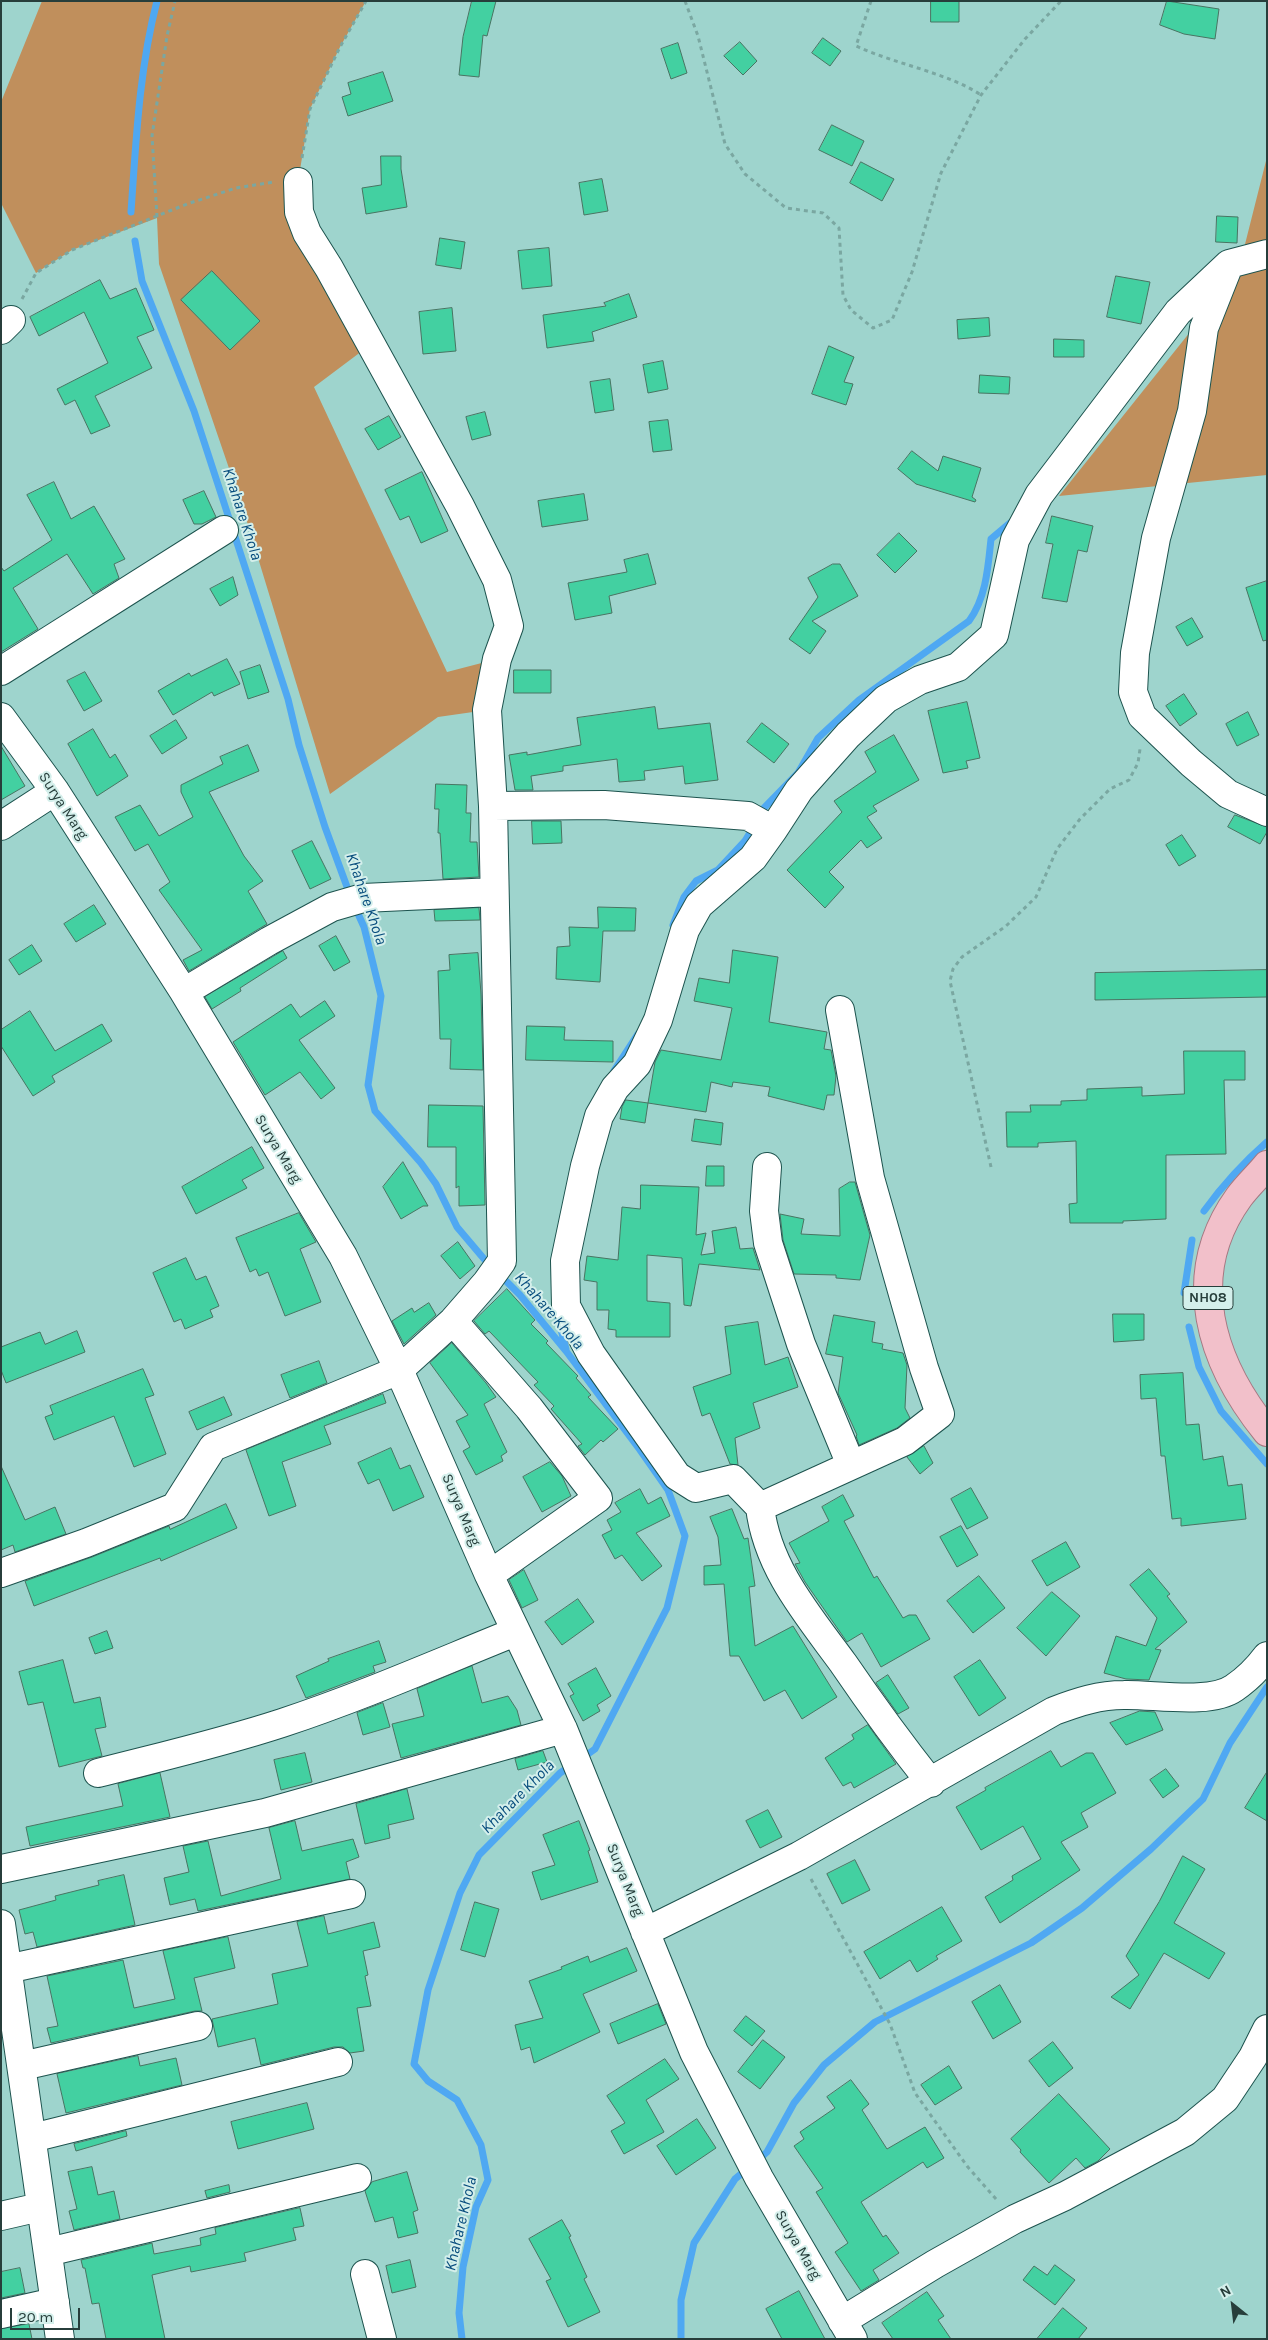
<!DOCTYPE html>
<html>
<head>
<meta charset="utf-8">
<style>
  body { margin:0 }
  #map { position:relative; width:1268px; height:2340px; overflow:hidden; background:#9ed4cd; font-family:Karla,sans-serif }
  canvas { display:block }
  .frame { position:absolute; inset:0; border:2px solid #273e3b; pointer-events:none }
  .north { position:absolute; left:1208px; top:2280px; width:50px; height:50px; -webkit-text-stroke:4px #d4efeb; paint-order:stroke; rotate:331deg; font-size:14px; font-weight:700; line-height:20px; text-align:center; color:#273e3b }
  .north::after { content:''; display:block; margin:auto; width:18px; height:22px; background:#273e3b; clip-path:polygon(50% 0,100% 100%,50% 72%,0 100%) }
  .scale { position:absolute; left:10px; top:2308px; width:70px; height:22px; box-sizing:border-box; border:2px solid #273e3b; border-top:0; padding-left:6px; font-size:15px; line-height:18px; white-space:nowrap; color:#273e3b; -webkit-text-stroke:4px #d4efeb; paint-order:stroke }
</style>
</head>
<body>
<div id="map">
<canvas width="1268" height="2340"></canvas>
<div class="frame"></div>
<div class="north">N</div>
<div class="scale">20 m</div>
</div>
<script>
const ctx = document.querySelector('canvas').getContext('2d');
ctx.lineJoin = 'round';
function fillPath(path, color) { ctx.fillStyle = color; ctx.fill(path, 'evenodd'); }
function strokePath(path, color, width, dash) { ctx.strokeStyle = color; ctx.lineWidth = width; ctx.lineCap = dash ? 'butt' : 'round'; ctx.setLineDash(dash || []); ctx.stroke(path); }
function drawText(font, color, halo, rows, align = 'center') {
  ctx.font = font + ' Karla,sans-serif'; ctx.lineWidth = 4; ctx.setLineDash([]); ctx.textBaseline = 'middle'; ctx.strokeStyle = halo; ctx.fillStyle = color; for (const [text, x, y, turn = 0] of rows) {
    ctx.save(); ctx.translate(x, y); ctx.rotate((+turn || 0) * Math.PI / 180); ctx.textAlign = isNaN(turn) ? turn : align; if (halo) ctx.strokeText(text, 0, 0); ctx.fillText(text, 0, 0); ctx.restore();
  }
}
fillPath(new Path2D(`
  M42,1h324l-26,46 -30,62 -12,73 72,163 -56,42 133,285 50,-13 -10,51 -49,7 -108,77 -86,-282 -85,-248 -2,-46 -85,32 -36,23 -35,-70v-101z
  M1267,157v318l-208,21 179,-224z`), '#c08f5c');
strokePath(new Path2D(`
  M131,212c5,-70 8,-142 26,-211
  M135,241l7,40 52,130 94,288 11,46 26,82 25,68
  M759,817l5,-9 34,-35 20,-35 41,-38 110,-79c17,-23 19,-53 22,-82l19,-16
  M355,907l9,20 17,69 -13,89 7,26 46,52 15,21 21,43 33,39
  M673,925l11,-28 12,-16 22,-11 27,-29 9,-15
  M614,1071l24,-37
  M1204,1211c19,-26 39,-48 63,-69
  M500,1275l20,20 46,56 74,99 28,40 17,46 -18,72 -72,141 -14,10
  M1184,1293l8,-53
  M557,1314l9,35
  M1189,1327l10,40 22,44 46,53
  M756,2162l11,-10 27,-49 30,-38 51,-43 156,-79 51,-35 69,-59 52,-50 27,-56 37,-56
  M462,2339l-3,-26 4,-46 13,-60 12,-27 -7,-35 -24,-45 -29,-19 -14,-17 14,-74 32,-97 19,-38 81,-82 12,-8
  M681,2339v-39l13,-57 41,-64 12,-10`), '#4fa8f2', 7);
const building = new Path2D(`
  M472,1h24l-9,35 -4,-1 -4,42 -20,-2 4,-38z
  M931,1h28v21h-28z
  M1167,1l52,8 -4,30 -31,-5 -24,-9z
  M823,38l18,13 -11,15 -18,-13z
  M740,42l17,19 -14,14 -19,-19z
  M678,43l9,30 -16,6 -10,-30z
  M383,72l10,29 -45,15 -6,-19 9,-3 -3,-11z
  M832,125l32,16 -12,25 -33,-16z
  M381,156h20v13l6,38 -41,7 -4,-26 19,-3z
  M861,162l33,17 -12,22 -32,-18z
  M602,179l6,32 -24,4 -5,-32z
  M1217,216l21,1 -1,26 -21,-1z
  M440,238l25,4 -4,27 -25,-4z
  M549,248l3,38 -30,3 -4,-38z
  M212,271l48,50 -30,29 -49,-50z
  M1116,276l34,6 -9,42 -34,-7z
  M100,280l10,19 26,-11 18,42 -17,7 15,31 -57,28 15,30 -19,8 -16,-34 -10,5 -8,-16 51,-26 -24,-51 -45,24 -9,-19z
  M629,294l8,23 -45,15 2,9 -47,7 -4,-33 63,-9 -2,-3z
  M452,308l4,43 -33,3 -4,-42z
  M989,318l1,18 -32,3 -1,-19z
  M1054,339l30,1v17h-30z
  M829,346l25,11 -10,25 9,2 -7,21 -34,-11z
  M663,361l5,28 -20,4 -5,-28z
  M980,375l30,2 -1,17 -30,-1z
  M610,379l4,31 -19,3 -5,-31z
  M485,412l6,23 -19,5 -6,-23z
  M389,416l12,21 -23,13 -13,-21z
  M668,420l4,30 -19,2 -4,-30z
  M912,451l26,20 5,-15 38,12 -9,29 4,3 -1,2 -59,-18 -18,-15z
  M422,472l26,59 -27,12 -12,-27 -9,4 -15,-30z
  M54,482l17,37 23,-13 31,53 -11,5 5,14 -26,16 -26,-40 -54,34 25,41 -37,23v-85l3,4 48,-31 -25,-45z
  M204,491l12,26 -14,7h-8l-11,-24z
  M584,494l4,26 -46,7 -4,-26z
  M1052,516l41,10 -6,26 -9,-2 -11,52 -25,-4 11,-54 -7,-1z
  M899,533l18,18 -22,22 -18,-18z
  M648,554l8,30 -47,12 3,17 -37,7 -7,-37 59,-11 -3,-12z
  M833,564h7l18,32 -46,25 14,10 -16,23 -21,-15 29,-42 -10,-19z
  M233,577l5,18 -18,11 -10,-17z
  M1267,581v59l-4,1 -17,-53z
  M1192,618l11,19 -16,9 -11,-19z
  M227,659l13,25 -26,12 -2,-4 -39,23 -15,-24 31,-18 2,3z
  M260,665l9,27 -21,7 -8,-27z
  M514,670h37v23h-37z
  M85,672l17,29 -18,10 -17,-30z
  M1184,694l13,20 -17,12 -14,-20z
  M967,702l13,56 -14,3 2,7 -25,5 -15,-62z
  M655,707l3,22 52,-6 8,57 -33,4 -2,-18 -39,5 1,9 -26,2 -2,-23 -54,7v5l-32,5 2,14h-18l-6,-35 18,-3v3l54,-10 -4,-27z
  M1248,712l11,23 -22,11 -11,-22z
  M176,720l11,18 -25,16 -12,-18z
  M762,723l27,21 -15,19 -27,-21z
  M93,729l17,29 5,-4 13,22 -31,20 -29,-52z
  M894,735l25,45 -46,26 4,5 -10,6 15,21 -15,10 -6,-8 -32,32 15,15 -19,21 -38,-38 55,-58 -8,-11 42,-29 -11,-20z
  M248,745l11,26 -50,21 35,64 19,25 -15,10 19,33 -78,47 -6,-11 19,-10 -43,-60 11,-8 -22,-38 -13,7 -20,-34 25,-12 19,31 34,-19 -12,-25v-7l42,-21 -3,-7z
  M1,746l24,40 -24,14z
  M436,784l31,1 -1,28h5l-1,29h7l2,35 -36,2 -3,-46h-2l1,-24h-4z
  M1235,815l32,12v5l-7,12 -32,-17z
  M532,821h29l1,22 -29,1z
  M1182,835l14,21 -17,10 -13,-21z
  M312,841l19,38 -21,10 -18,-38z
  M94,905l12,19 -30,18 -12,-18z
  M598,907l38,1 -1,23h-32l-3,51 -44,-3 1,-32 13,-1 -1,-19 29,1z
  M479,908l1,12 -45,1 -1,-11z
  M336,936l14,26 -16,9 -15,-25z
  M32,945l10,16 -23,14 -10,-15z
  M733,950l45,7 -9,65 58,10 -3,17 7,1 5,26 -2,19h-7l-3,15 -56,-14 2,-9 -37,-5 -1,5 -21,-5 -5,30 -58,-9 7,-41 6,-12 60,10 11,-52 -38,-7 5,-23 30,5z
  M283,951l4,7 -47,30 1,3 -29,18 -7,-12z
  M478,953l3,41 2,76 -33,-1 1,-30h-11l-2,-68 12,-1 -1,-15z
  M1267,970v27l-172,3v-27z
  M325,1001l10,15 -36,24 36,48 -14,11 -21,-27 -35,23 -32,-53 58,-38 9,13z
  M30,1011l25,40 47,-27 10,17 -60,35 3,6 -22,14 -32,-50v-16z
  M527,1026l38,1 -1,13 49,1v21l-87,-2z
  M1184,1051h61v29h-21l2,74 -60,1v64l-43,2v2h-53l-1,-19 8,-1 -1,-62 -38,2v4h-31l-1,-35h25l-1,-7h31v-4l26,-1v-11l55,-2v9l42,-2z
  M626,1100l22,3 -3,20 -25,-4 2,-12z
  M429,1105l54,1 2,99 -26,1v-20l-3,2v-41h-28z
  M695,1119l28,4 -2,22 -29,-4z
  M252,1147l12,21 -22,12 5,8 -51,26 -14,-27z
  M403,1162l25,44h-5l-22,13 -18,-32z
  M707,1166h17v20h-18z
  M850,1182h5l15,53 -10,45 -24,-2v-3l-42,-1 -11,-34 -3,-26 24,5 -3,15 39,2 -1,-47z
  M641,1185l58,2 -3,48 10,-2 -5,22 14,-2 -3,-22 24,-4 4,22 13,-1 7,22 -61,-6 -8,42 -7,-1 -2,-47 -35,-3v46l23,2v34h-54v-7l-8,-1 1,-19h-12v-28l-13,-2 3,-24 31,4 4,-53 18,2z
  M299,1213l17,29 -16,7 21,53 -36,14 -17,-44 -9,4 -3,-7 -6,3 -14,-34z
  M458,1242l17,24 -15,13 -19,-23z
  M186,1258l10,22 10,-4 13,30 -9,4 3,7 -28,12 -4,-10 -7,3 -21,-49z
  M507,1289l28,31 -4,4 17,17 -2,2 32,33 -2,2 15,17 -3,2 30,32 -15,13 -2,-2 -16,15 -7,-9 4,-2 -31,-35 3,-3 -20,-21 4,-3 -49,-51 -4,3 -11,-13z
  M429,1303l7,12 -32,29 -12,-23 20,-13 2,4z
  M1113,1314h31v26l-30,2z
  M834,1315l41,7 -3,20 11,2 -1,5 21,4 4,12 -2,43 5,10 -13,10 -38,17 -3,-9 1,-1 -19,-42 5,-36 -17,-3z
  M758,1322l7,43 23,-8 10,30 -45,16 7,25 -25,10 3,27 -8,-1 -20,-51 -8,3 -9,-29 38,-13 -6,-47z
  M77,1331l8,21 -79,31 -5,-13v-23l39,-15 5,12z
  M452,1343l34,40 10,14 -12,7 23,48 -6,4 2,5 -27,14 -13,-24 7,-4 -14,-26 12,-6 -38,-52z
  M319,1361l8,22 -37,15 -9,-23z
  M143,1369l11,26 -9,3 21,56 -32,13 -20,-51 -60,24 -9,-23 8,-3 -3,-8z
  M1183,1373l3,52 13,-1 4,36 20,-4 5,30 14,-2 4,35 -65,7v-8l-9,1 -7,-63h-4l-5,-58 -15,1 -1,-24z
  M383,1394l3,9 -62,23 7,18 -49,18 14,44 -27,10 -23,-66z
  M224,1397l8,18 -35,15 -8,-18z
  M924,1446l9,17 -13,11 -13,-17z
  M391,1448l9,21 10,-4 14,32 -31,14 -14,-32 -11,5 -10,-21z
  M550,1462l12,14 9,20 -29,16 -19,-35z
  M1,1466l24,54 30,-13 11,27 -51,18 -2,-7 -12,5z
  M971,1488l17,30 -21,11 -16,-30z
  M640,1489l8,15 13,-7 9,19 -34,17 26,33 -20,15 -20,-26 -7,4 -13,-24 10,-5 -5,-10 14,-8 -6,-9z
  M843,1495l11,21 -10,5 30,57 3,-2 26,42 6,-3h7l14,24 -49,28 -19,-34 -15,9 -42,-60 -10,-18 5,-1 -11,-20 40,-22 -7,-14z
  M226,1504l11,24 -76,33 -1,-3 -126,48 -9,-25 67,-24 77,-31 1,3z
  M732,1509l12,30 4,-1 7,48 -6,1 6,59 38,-20 44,71 -35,22 -17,-29 -21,11 -25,-45h-9l-6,-72 -20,1v-19l17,-1 -3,-28 -8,-20z
  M961,1526l17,29 -21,12 -17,-30z
  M1066,1542l14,25 -33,19 -15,-25z
  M1149,1569l21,25 -3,2 20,26 -32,27 6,1 -12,30 -23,-1 -22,-6 12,-37 30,10 11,-28 -27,-33z
  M524,1570l14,30 -16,8 -13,-28z
  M979,1576l26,32 -32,25 -26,-32z
  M1052,1592l28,24 -34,40 -29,-28z
  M578,1599l16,23 -32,23 -17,-23z
  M107,1631l6,17 -18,6 -6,-16z
  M379,1641l7,21 -13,4 2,6 -69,26 -10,-22 33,-15 -1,-2z
  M63,1660l11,43 26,-6 6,30 -11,2 7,27 -43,11 -16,-65 -15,3 -9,-33z
  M980,1660l26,38 -27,18 -25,-39z
  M472,1666l10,37 26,-7 9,14 4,15 -120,33 -9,-34 32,-8 -7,-27z
  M596,1668l15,28 -14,9 3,6 -17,10 -13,-25 4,-2 -6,-10z
  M888,1675l21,33 -11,6 -22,-31z
  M383,1703l7,24 -27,8 -6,-22z
  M1140,1711l15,1 8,18 -37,15 -16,-22z
  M868,1725l28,39 -42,24 -3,-6 -8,4 -18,-28 29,-19 -2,-4z
  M543,1751l4,11 -29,8 -3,-11z
  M1051,1751l10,16 25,-14h7l23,40 -35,20 7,14 -27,15 19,28 -80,53 -15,-26 28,-17 -1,-4 29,-17 -18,-33 -42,24 -25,-43 30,-17 -1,-2z
  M305,1753l7,29 -31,8 -7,-30z
  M1166,1769l13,17 -16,12 -13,-18z
  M1267,1772v49l-22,-13z
  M160,1773l10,44 -140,29 -4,-19 97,-21 -5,-22z
  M407,1789l7,30 -26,6 2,13 -25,6 -9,-40z
  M768,1810l14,27 -22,11 -14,-27z
  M295,1821l7,30 51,-12 6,18 -13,5 4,17 -152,32 -3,-12 -25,6 -6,-27 25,-6 -6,-26 25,-5 13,55 60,-17 -12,-51z
  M579,1821l11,29 -2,1 10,31 -57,18 -9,-28 23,-7 -12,-30z
  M1183,1856l22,13 -31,54 51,30 -16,26 -45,-26 -34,56 -19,-12 28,-22 -13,-19 33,-54z
  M855,1860l15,30 -28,14 -15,-30z
  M124,1875l11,50 -98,22 -4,-15 -8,2 -6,-24 37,-10 -1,-4 44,-11 -1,-4z
  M475,1902l24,7 -14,48 -24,-7z
  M942,1907l20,34 -26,15 2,3 -21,13 -7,-12 -30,19 -16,-27z
  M324,1916l4,18 46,-12 6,25 -17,4 5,24 -3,1 6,30 -14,2 7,43 -14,2 -7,-6h-9l-73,18 -6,-27 -37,9 -6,-28 66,-15 -6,-30 36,-8 -11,-44z
  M228,1937l7,31 -41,10 8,33h-7l-144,32 -4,-15 11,-2 -11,-50 76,-16 11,48 41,-9 -12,-48z
  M627,1948l10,23 -54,23 17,38 -66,31 -4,-16 -9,3 -6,-25 28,-7 -14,-37 33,-12 -1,-2 27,-11 2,6z
  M1000,1985l21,37 -28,17 -21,-37z
  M658,2004l8,20 -48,20 -8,-20z
  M746,2016l19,15 -13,15 -18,-15z
  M763,2040l22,17 -25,32 -22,-17z
  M1053,2042l20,26 -24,19 -20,-26z
  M138,2056l2,10 36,-8 6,27 -116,28 -9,-39z
  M665,2059l14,20 -33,21 18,32 -40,22 -13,-23 14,-8 -18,-27z
  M949,2066l13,22 -27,17 -14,-20z
  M851,2080l18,24 -7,6 25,39 38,-22 19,31 -17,10 -4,-6 -62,40 22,35 3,-2 13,18 -26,17 6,10 -18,11 -26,-39 13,-9 -32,-51 7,-4 -29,-42 10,-7 -4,-7 35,-24 -8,-11z
  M1059,2094l51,55 -12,12 -13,7 -9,-10 -27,25 -29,-31 1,-2 -10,-11z
  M307,2103l7,26 -76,20 -7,-27z
  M697,2119l19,29 -40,27 -19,-29z
  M126,2131l1,5 -51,15 -2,-7z
  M92,2167l6,28 16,-4 6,28 -46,11 -5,-19 8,-2 -9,-37z
  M407,2172l11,38 -5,2 5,21 -20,5 -5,-21 -18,5 -10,-31 7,-9z
  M229,2185l1,7 -23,6 -2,-7z
  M300,2208l4,18 -11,2 3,12 -52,13 2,8 -55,11 -1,-6 -38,9 13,64h-59l-7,-36 -7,1 -7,-36h-2l-2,-8 71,-17 2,11 47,-9 -1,-7 16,-4 -1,-6z
  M562,2220l9,16 -2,1 18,40 -3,2 16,33 -32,15 -22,-46 5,-2 -22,-40z
  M410,2260l6,27 -24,6 -6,-27z
  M1055,2265l20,15 -20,25 -32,-25 11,-14 13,9z
  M20,2268l5,25 -24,5v-26z
  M799,2291l26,48h-43l-16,-30z
  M927,2292l17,24 -6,4 13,19h-58l-11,-16z
  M1063,2308l24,20 -9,11h-41z
  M29,2324l3,15h-31v-10z`);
fillPath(building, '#43d0a1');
strokePath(building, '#487462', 1);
const minor = new Path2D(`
  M1227,270l-23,58 -12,83 -36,127 -21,115 -2,39 9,24 49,47 37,31 39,18
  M1,330l10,-10
  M1,671l223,-141
  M1,717l54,74 129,201 159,264 56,114 90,205 74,154 131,323 65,126 94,161
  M493,806l111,-1 144,11 25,14 26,-40 49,-55 38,-36 34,-19 38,-13 36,-32 21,-95 24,-45 139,-183 51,-48 38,-10
  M1,826l54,-35
  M184,992l85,-51 63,-34 31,-9 131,-6
  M840,1010l30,168 54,190 16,46 -35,27 -145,66c7,61 48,108 83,156 28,41 57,81 88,120
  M767,1167l-3,44 4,32 33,101 50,121
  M453,1321l76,87 69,90 -109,77
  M760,1507l-27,-28 -37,9 -19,-12 -86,-122 -25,-48 -1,-45 20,-95 14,-50 16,-28 22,-24 21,-44 27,-90 14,-25 54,-47 20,-28
  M1,1573l85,-30 89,-36 38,-60 186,-77 54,-49 34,-39 15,-21 -9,-455 -6,-96 10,-51 12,-33 -12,-46 -37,-74 -131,-238 -22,-35 -8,-21 -1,-30
  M98,1773c62,-16 123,-30 184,-50 79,-26 156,-60 233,-91
  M1,1869l264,-56 298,-84
  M1,1924l59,415
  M645,1932l154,-76 255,-145c24,-9 45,-16 70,-16 29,-1 86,10 110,-7 12,-8 24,-20 33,-32
  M7,1969l344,-75
  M22,2066l176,-40
  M32,2138l306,-76
  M1,2216l39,-9
  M48,2252l309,-74
  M365,2274l17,65
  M1,2314l54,-12
  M842,2321l93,-57 80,-45 50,-23 120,-64 40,-33 28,-42 14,-28`);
const major = new Path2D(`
  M1267,1165c-9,11 -20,21 -28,32 -57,79 -28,166 28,235`);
strokePath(minor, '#1d534e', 30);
strokePath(major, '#a57781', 30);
strokePath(new Path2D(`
  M685,1l13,35 27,108 20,30 41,34 37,5 16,15 4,67 8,15 22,18 19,-8 20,-48 29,-99 40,-78 44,-56 36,-38
  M871,1l-15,45c39,18 92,27 125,49
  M302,158l8,-49 30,-62 26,-46
  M157,217l-5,-81 15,-100 8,-35
  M22,299l14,-26 36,-23 115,-46 49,-16 38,-6
  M991,1167l-41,-186 3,-12 9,-12 44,-31 30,-29 21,-48 23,-30 30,-30 19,-9 9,-17 2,-14
  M811,1879l79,145 25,69 52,73 30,34`), '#7aa7a1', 3, [4, 4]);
strokePath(minor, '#fff', 28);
strokePath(major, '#f2c0ca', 28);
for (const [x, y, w] of [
  [1208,1298,50]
]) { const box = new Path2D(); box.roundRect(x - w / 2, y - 11.5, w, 23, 4); ctx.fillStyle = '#d4efeb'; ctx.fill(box); strokePath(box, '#273e3b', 1); }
drawText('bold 14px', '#273e3b', null, [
  ["NH08",1208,1298]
]);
drawText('15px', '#273e3b', '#d4efeb', [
  ["Surya Marg",63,806,57],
  ["Surya Marg",278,1149,59],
  ["Surya Marg",461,1510,67],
  ["Surya Marg",625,1880,68],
  ["Surya Marg",798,2245,60]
]);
drawText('italic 16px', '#084d7d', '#d4efeb', [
  ["Khahare Khola",242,514,72],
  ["Khahare Khola",366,899,71],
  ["Khahare Khola",549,1311,49],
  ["Khahare Khola",518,1797,-45],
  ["Khahare Khola",461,2224,-77]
]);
</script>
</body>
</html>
